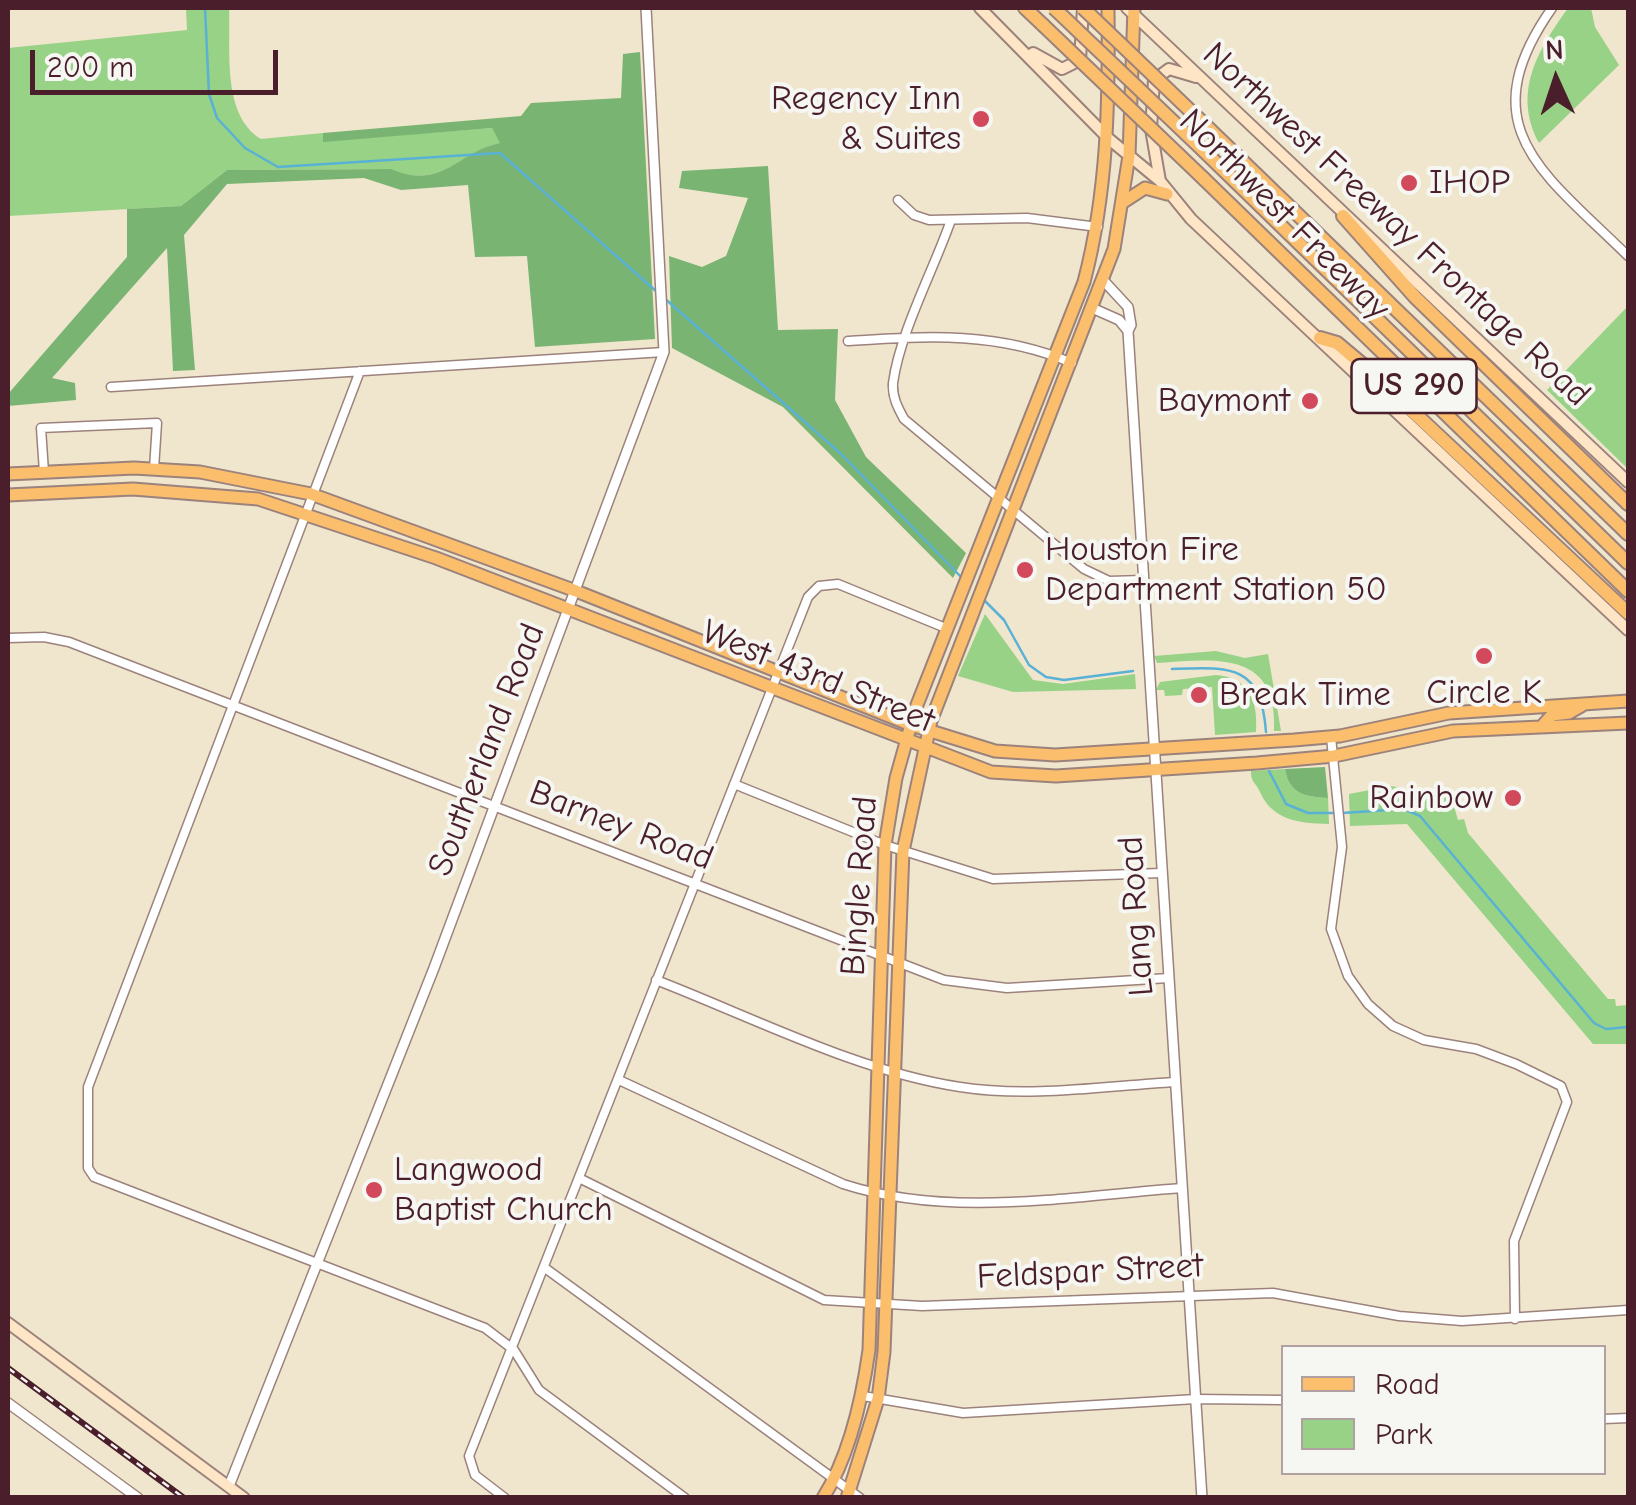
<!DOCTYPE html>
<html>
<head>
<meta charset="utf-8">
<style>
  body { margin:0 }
  #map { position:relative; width:1636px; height:1505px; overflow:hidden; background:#efe6cd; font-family:"Comic Neue",sans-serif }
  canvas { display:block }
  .frame { position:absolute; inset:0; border:10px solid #4a1f2b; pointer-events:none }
  .legend { position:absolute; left:1281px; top:1345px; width:325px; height:130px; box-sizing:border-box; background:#f6f6f2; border:2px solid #b1a0a2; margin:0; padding:12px 18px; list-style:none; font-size:30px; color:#4a1f2b }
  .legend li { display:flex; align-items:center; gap:20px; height:50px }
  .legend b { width:50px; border:2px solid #b1a0a2 }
  .north { position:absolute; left:1506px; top:30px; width:100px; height:100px; -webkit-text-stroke:8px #f6f6f2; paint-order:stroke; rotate:357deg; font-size:28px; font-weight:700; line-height:40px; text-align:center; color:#4a1f2b }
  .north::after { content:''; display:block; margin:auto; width:35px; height:45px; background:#4a1f2b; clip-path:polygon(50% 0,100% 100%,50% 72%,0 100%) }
  .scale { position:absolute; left:30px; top:50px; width:248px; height:45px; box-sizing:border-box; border:5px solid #4a1f2b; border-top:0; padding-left:12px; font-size:30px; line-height:35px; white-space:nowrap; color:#4a1f2b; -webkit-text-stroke:8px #f6f6f2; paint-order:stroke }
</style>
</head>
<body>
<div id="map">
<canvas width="1636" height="1505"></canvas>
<div class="frame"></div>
<ul class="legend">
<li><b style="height:12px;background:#fabe6d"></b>Road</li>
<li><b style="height:28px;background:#97d286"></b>Park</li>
</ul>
<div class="north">N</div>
<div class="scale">200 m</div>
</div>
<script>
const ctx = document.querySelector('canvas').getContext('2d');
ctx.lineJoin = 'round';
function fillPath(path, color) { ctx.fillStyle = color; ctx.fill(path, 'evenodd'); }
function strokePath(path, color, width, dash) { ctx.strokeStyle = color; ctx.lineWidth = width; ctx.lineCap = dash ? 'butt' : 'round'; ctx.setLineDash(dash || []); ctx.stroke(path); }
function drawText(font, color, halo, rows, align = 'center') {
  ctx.font = font + ' "Comic Neue",sans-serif'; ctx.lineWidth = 8; ctx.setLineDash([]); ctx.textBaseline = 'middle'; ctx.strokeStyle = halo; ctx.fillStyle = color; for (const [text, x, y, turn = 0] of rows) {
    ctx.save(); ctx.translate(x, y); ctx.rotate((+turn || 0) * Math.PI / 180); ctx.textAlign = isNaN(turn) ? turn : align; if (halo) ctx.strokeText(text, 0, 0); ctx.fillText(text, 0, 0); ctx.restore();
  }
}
fillPath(new Path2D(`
  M186,8h43c2,40 -8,107 32,131l62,-6v8l169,-13 9,15c-43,8 -58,48 -111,26l-163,1 -46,36 -173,10v-168l179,-18z
  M1568,8h23l4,19 24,38 -80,78c-27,-51 -1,-93 29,-135z
  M1628,306v163l-81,-79z
  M985,614l48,66 30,4 72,-10 1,15 -123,3 -55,-16z
  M1216,651l29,7 23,-4 13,77h-7c4,-81 -58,-72 -117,-68l-3,-7z
  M1216,675c34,3 42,27 40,57l-41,3 -3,-48 -29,2 -1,6 -17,1 -1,-6h-8l4,-8z
  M1285,769c4,25 20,28 43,29l1,26c-30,-1 -56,-3 -69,-32 -5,-11 -9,-9 -9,-21z
  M1391,786l40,7 18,-3 9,30 6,-1 4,14 140,166h7l1,7 12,-1v39h-35l-186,-220 -57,2 -1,-32z`), '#97d286');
fillPath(new Path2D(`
  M640,52l15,287 -120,8 -8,-91 -52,1 -7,-72 -67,5 -37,-12 -137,6 -43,51 11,135 -22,1 -6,-123 -115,130 23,5 1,17 -68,6v-12l119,-137v-48l54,-3 46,-36 164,-1c52,22 67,-18 109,-26l-8,-15 -169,14v-9l198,-17 10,-13 90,-5 2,-44z
  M768,166l10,164 60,-1 -3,71 31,57 100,96 -13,25 -170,-171 -111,-59 -3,-92 33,11 24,-11 22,-58 -69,-10 3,-17z
  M1325,767l3,31c-23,-1 -39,-4 -43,-29z`), '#79b473');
strokePath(new Path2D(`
  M205,8l4,86 8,24 28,30 33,19 222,-14 157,139
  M663,297l177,156 123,126
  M983,599l21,21 25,45 17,12 18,3 69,-9
  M1172,669c59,-2 89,-5 94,63
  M1269,771l17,33 22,9h26
  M1342,813l62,-4 16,7 174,207 12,6 22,-2`), '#59b1d6', 2.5);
const minor = new Path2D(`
  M1552,8c-84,120 -8,165 76,248
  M898,200l16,15 15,5 98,-2 71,9
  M951,220c-17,49 -51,112 -58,163 -1,14 5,25 11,36l180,150 25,12 34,-1
  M848,341c79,-5 149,-10 224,22
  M360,371l-272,716v81l6,9 391,151 29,22 25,40 146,108
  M111,387l553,-35
  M44,472l-3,-44 116,-5 -3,46
  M8,638l36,-1 25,5 875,338 63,8 162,-10
  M1331,737l11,110 -11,82 17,47 20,28 25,22 31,14 52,9 40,15 45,22 6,16 -53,139 1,78
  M734,784l151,61 108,34 168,-6
  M656,980c96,37 203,92 304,107 70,11 145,-1 215,-5
  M619,1080l224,104c108,35 228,12 339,4
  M581,1179l243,121 98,6 351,-13 126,23 63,5 166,-11
  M545,1268l315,230
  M863,1396l100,17 233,-14 88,1
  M1604,1419l24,-1
  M505,1498l-30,-23 -6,-19 339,-859 11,-11 19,-2 110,45`);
const tertiary = new Path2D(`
  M1103,280l25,27 3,18 -3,6
  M1092,308l27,12 9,11 74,1167
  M8,1403l130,95
  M229,1486l205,-518 230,-616 -18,-344`);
const secondary = new Path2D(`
  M980,8l129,131 51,42 31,38 437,411
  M1127,8l501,474
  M1033,53l29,16 18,-9 3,-52
  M1160,181l-9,-52 3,-49 15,-11 27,8
  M8,1323l236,175`);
const primary = new Path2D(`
  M1122,203l23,-15 22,6
  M8,474l126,-6 66,4 111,22 265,97 335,134 84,26 60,4 239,-15 46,-4 109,-23 179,-12
  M8,495l125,-6 125,10 178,59 555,214 65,4 201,-13 77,-7 119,-25 175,-8
  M1543,725l9,-10 17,-2 14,-8
  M823,1498c27,-43 39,-98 46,-148l16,-505 11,-67 19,-68 169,-428c24,-92 25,-180 24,-274
  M847,1498l31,-99 6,-47 19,-501 28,-130 183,-472 15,-93 5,-148`);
const motorway = new Path2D(`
  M1025,8l18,17
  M1202,122l426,412
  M1203,150l425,413
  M1203,178l425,413
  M1343,216l72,81 213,207
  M1320,338l17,5 25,21 266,249`);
strokePath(minor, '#9c827c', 11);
strokePath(tertiary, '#9c827c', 12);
strokePath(secondary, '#9c827c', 14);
strokePath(primary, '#9c827c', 15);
strokePath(motorway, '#9c827c', 16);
strokePath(minor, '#fff', 8);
strokePath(tertiary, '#fff', 9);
strokePath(secondary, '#fde5c5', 10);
strokePath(primary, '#fabe6d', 11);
strokePath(motorway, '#fabe6d', 12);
const rail = new Path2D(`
  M8,1368l176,130`);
strokePath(rail, '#4a1f2b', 6);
strokePath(rail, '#f6f6f2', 2.5, [8]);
const motorwayBridge = new Path2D(`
  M1054,8l149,142
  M1083,8l119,114
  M1043,25l160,153`);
strokePath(motorwayBridge, '#9c827c', 16, []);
strokePath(motorwayBridge, '#fabe6d', 12);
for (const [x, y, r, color] of [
  [981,119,10,"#d1495b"],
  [1409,183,10,"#d1495b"],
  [1310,401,10,"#d1495b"],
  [1025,570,10,"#d1495b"],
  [1484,656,10,"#d1495b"],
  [1199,695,10,"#d1495b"],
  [1513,798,10,"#d1495b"],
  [374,1190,10,"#d1495b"]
]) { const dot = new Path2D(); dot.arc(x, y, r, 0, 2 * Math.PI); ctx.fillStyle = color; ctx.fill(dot); strokePath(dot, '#f6f6f2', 4); }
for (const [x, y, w] of [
  [1414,386,125]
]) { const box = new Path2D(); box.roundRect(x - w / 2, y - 27, w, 54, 8); ctx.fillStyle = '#f6f6f2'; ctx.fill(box); strokePath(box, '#4a1f2b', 2.5); }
drawText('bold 32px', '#4a1f2b', null, [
  ["US 290",1414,386]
]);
drawText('35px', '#4a1f2b', '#f6f6f2', [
  ["Regency Inn",961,99,"right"],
  ["& Suites",961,139,"right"],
  ["IHOP",1429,183],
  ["Baymont",1290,401,"right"],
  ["Houston Fire",1045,550],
  ["Department Station 50",1045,590],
  ["Circle K",1484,693,"center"],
  ["Break Time",1219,695],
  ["Rainbow",1493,798,"right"],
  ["Langwood",394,1170],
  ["Baptist Church",394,1210]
], 'left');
drawText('35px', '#4a1f2b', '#f6f6f2', [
  ["Northwest Freeway",1284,215,45],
  ["Northwest Freeway Frontage Road",1396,225,43],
  ["West 43rd Street",818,677,22],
  ["Southerland Road",487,750,-69],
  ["Barney Road",621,826,21],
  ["Bingle Road",860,886,-86],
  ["Lang Road",1137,916,-94],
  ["Feldspar Street",1090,1272,-3]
]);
</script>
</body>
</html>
